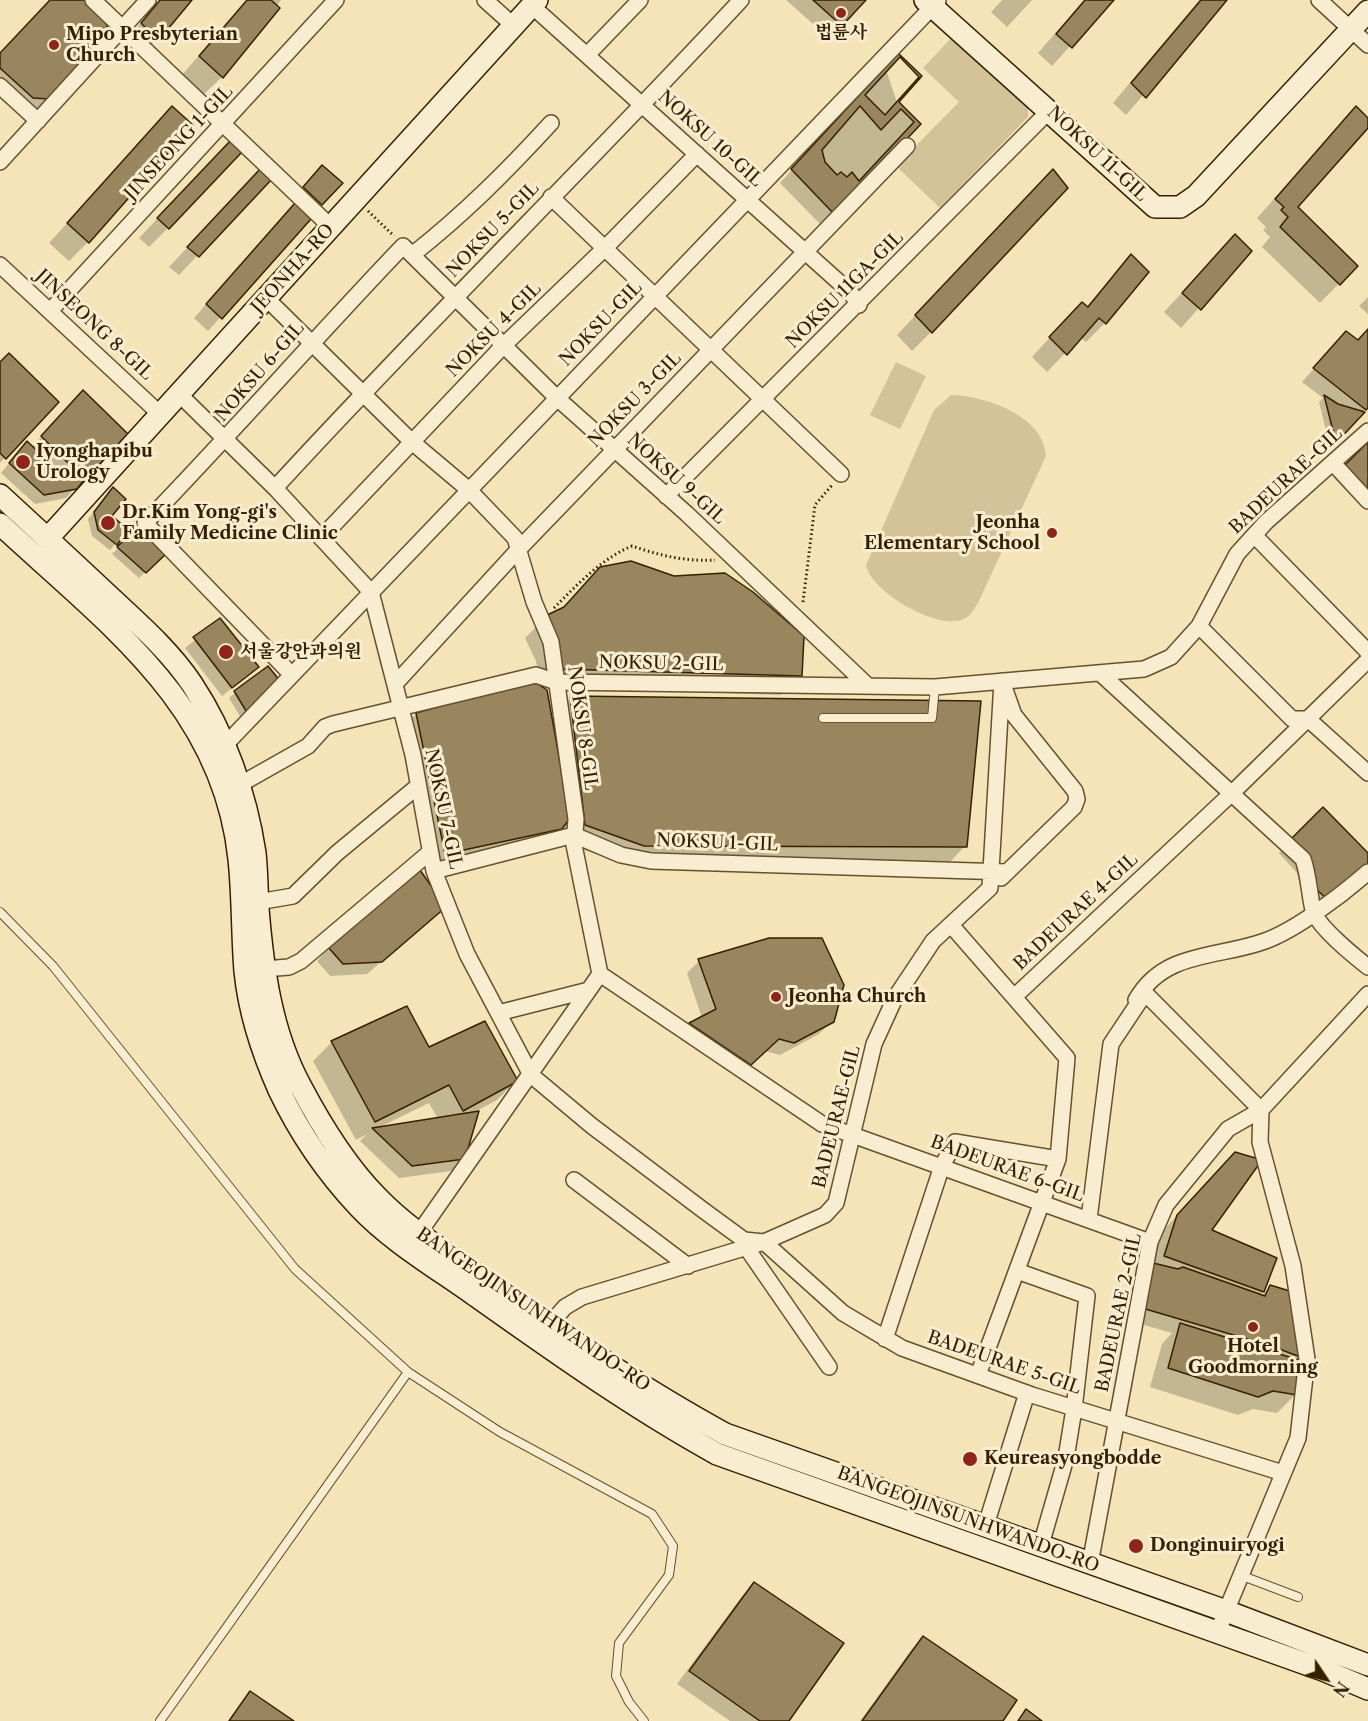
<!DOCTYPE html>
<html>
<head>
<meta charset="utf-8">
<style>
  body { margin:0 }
  #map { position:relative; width:1368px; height:1721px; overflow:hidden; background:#f4e4b7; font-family:"Libre Caslon Text",serif }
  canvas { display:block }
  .north { position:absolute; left:1296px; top:1649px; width:60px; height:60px; -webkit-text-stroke:4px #f8edd0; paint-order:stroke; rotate:125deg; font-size:16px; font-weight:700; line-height:24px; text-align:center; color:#362000 }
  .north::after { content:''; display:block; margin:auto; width:21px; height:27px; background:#362000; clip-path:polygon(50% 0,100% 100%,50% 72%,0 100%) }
</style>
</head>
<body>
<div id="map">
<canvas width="1368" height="1721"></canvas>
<div class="north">N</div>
</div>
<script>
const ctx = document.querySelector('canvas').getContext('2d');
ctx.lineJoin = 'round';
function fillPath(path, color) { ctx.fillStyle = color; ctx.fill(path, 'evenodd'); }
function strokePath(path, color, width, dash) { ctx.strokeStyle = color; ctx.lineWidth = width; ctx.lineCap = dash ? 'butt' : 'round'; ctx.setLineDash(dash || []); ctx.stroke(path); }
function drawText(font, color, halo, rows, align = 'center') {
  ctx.font = font + ' "Libre Caslon Text","Noto Serif KR",serif'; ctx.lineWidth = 6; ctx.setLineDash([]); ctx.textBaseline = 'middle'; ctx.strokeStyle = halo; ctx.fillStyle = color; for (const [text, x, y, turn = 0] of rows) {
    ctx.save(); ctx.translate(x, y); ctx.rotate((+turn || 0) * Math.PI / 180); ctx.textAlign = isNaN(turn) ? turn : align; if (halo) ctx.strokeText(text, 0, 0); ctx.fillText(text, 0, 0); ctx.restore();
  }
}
fillPath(new Path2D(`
  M954,35l74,68v14l-88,91 -44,-42 63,-64 -36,-34z
  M896,362l30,14 -26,53 -30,-14z
  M951,395c34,1 93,20 95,61l-67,145c-4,6 -8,15 -15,18 -26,12 -93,-27 -98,-54l68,-155z`), '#d4c398');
fillPath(new Path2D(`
  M51,0h33l-36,98 -13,13 -35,-19v-37z
  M160,0h30l-42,49 -16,-16z
  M247,0h34l-59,77 -19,18 -22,-19z
  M786,0h78l-35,38z
  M1002,0h30l-25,27 -16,-15z
  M1084,0h28l-60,66 -14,-13z
  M1199,0h26l-99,115 -13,-12z
  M885,67l12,35 21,22 -96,102 -42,-43z
  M172,108l-84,134 -19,19 -20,-18z
  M1356,108l12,13v4l-72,82 60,59 -36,37 -58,-56 8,-10 -7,-7 3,-3 -9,-9z
  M212,161l-44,67 -19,19 -10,-9z
  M316,173l24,10 -25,27 -17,-17z
  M270,179l-91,96 -10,-8 73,-78z
  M1066,188l-135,144 -19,19 -15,-16 137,-146z
  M283,218l26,1 -101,112 -14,-13z
  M1235,236l15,15 -69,77 -17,-16z
  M1131,256l16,16 -42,51 -19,19 -6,-5 -33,35 -15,-15 31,-34 23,-16z
  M1368,297v17l-9,-8z
  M1368,330v76l-38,41 -11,-45 4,-4 -21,-16 32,-36 24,-4z
  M0,364l57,38 -57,61z
  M70,405l56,29 -60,64 -31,6 -34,-31 17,-21 13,-4z
  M1368,444v42l-14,13 -20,-21z
  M108,495l2,21 17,15 -17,19 -18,-14 -4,-17z
  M139,527l26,26 -26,25 -27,-24z
  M544,619l256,57 -19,19 -240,-8 10,31 20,-20 394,148 -19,20 -322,-2 -57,-20 -3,-21 -16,18 -115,25 -29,-139 12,-13 125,-27 -5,-26 -11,-23z
  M220,620l27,56 -25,20 -37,-48z
  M267,668l12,14 -38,36 -12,-20z
  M1323,809l45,46 -55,55 -9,-8 -7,-29 -18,-20z
  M431,919l-64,55 -37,2 -13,-15 12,-13z
  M699,961l133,60 -13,13 -39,21 -15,-4 -28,25 -59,-40 12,-12 12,-6 -15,-45z
  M332,1042l96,7 88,32 -19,19 -26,14 -7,44 -13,13 -52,7 -39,-37 7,-7 -11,6 -43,-79zM429,1103l9,16 -58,8z
  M1216,1173l-6,58 65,27 -14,38 9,-9 31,71 -3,3 -2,33 -19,19 -24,-4 -15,6 -88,-28 12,-43 10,-11 -42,-12 29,-86z
  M754,1584l33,137h-57l-53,-37 65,-88z
  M923,1638l78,83h-141l51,-71z
  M250,1693l42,28h-64z`), '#0003');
const building = new Path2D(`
  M50,0h37l19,19 2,18 -59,62 -16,-1 -33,-30v-15z
  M160,0h32l-34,41 -17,-18z
  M247,0h24l9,8 -57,70 -24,-22z
  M813,0h53l-24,26z
  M1085,0h29l-42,48 -16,-14z
  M1201,0h26l-81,98 -15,-15z
  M898,53l24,23 -23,26 22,22 -86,91 -44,-46z
  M900,57l19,20 -34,38 -20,-20z
  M172,106l21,19 -104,118 -22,-20z
  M860,106l21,24 20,-21 13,13 -55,59 -7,-9 -5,5 -6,-5 -4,3 -12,-13 -3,-12z
  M1356,106l12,12v10l-70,79 60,59 -18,19 -60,-58 8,-10 -7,-7 3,-3 -9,-8z
  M231,140l11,12 -73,77 -12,-11z
  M322,165l21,18 -21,22 -19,-18z
  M261,168l11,11 -73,78 -12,-10z
  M1053,169l15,19 -136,145 -17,-18z
  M295,203l16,16 -89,100 -16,-15z
  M1235,234l17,17 -51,59 -19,-17z
  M1131,254l18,18 -43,52 -7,-6 -32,37 -18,-18 33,-35 6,5z
  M1368,329v79l-2,2 -53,-42 33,-37 12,9z
  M9,353l50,49 -53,57 -6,-6v-91z
  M83,390l45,44 -43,46 -44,-44z
  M1324,395l14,9 27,8 -29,31z
  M27,441l39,38 7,-8 11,9 -7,9 -33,6 -35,-32z
  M1368,442v45l-4,4 -22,-23z
  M113,487l13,12 -14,17 17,14 -12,15 -19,-15 -4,-18z
  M140,525l27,28 -21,20 -29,-26z
  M631,561l43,15 51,-3 28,19 51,44 -2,40 -243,-7 -16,-52 21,-10 36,-40z
  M220,618l39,49 -27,21 -39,-51z
  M268,666l13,16 -33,32 -14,-23z
  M532,680l15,10 23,128 -8,11 -117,25 -29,-141z
  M570,696l411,5 -14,146 -323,-1 -59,-21z
  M1323,807l45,46v15l-41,31 -11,-10 -25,-50z
  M420,870l26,37 -64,55 -39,2 -15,-17z
  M769,938h53l22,47 -10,37 -40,21 -15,-4 -28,26 -62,-42 27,-14 -18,-50z
  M407,1006l22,41 56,-26 33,60 -55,30 -14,-26 -74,37 -44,-81z
  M479,1111l-14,48 -53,7 -40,-38z
  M1235,1152l27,8 -50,70 65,28 -13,34 -100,-36 13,-41z
  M1149,1262l29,7 5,-2 82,29 5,-11 23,7 10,66 -29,-11 -132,-39z
  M1180,1323l122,38 -5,34 -24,-4 -15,6 -90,-29z
  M754,1582l90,61 -55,78h-29l-71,-50z
  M923,1636l94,64 -14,21h-141z
  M250,1691l44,30h-65z
  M1026,1709l16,12h-24z`);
fillPath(building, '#99865f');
strokePath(building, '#362000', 1.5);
const lane = new Path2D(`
  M823,718h109l3,-31
  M0,912l53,54 242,303 113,103 92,60 152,82 21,32 -4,29 -50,68 -3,33 13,26 15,19
  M1240,1575l58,22
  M160,1721l248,-349`);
const street = new Path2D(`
  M93,0l238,227
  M485,0l29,26
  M1319,0l49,45
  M532,6l319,287 8,12
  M587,55l53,-55
  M0,86l38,35
  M0,162l148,-162
  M551,197l290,277
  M412,255c52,-41 94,-83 139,-132
  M0,265l160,149
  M266,298l146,144 57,48 46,48 19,64 17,40 25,177 -2,26 26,129 222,150 328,118
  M50,311l286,-311
  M179,394l96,94 96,104 42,163 21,116 33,83 64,121 61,51 111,84 41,30 20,2 79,71 59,35 130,47 251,78
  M1333,463l35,38
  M275,488c152,-166 313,-323 466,-488
  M666,496l384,-386
  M1254,535l114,117
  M321,538l183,-193 101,-97 92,-94
  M1199,626l93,93h16
  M1100,673l203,186c6,17 6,34 10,51 4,16 41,46 55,57
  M292,675l-147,-152c88,-91 171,-186 258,-277l154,152 130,116 181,172
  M395,684l122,-133 390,-405
  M1308,719l60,54
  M224,746l714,-745
  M239,785l69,-39 17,-19 8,-3 203,-49 20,7 379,5 209,-18 27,-12 28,-31 38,-72 29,-32 102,-91
  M434,871l140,-36 47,20 30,6 356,11
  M1001,878l73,-71 3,-8 -2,-8 -61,-76 -10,-28
  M258,902l35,-6 44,-43 81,-67
  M951,925l116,133 -9,101 -80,216
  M264,969l25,-2 12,-6 129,-109
  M1014,997l217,-203 137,-134
  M1136,1000c28,-50 84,-42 129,-59 31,-11 78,-47 103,-69
  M498,1013l91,-23
  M574,1180l114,86
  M1089,1219l22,-175 34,-51 116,117 -33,19 -62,76 -16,37 -60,322
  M419,1233l181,-259
  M746,1247l83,120
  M1017,1271l70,25 -13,113 -8,49 -25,87
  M543,1332l22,-25 17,-10 182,-55 61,-27 11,-12 38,-159 21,-46 38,-57 57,-53 12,-207
  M885,1339l57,-173 13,-24 103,17
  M986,1525l41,-132
  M1217,1633l81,-195 9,-79 -14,-93 -33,-124 1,-32 107,-116`);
const secondary = new Path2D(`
  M925,0l230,207h25l16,-11 172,-185
  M0,495c37,34 74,68 110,102 29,27 60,54 82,87 33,50 54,110 63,169 2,19 2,38 3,56 5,60 13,122 42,176 21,40 46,81 78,113 29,30 66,53 99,77 80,56 162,112 248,159l501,177 142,54
  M0,524c105,98 223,180 239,335 4,37 3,75 6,112 4,41 17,81 34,119 20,42 48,83 80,117 32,34 76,60 114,87 79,56 159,113 244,160l606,216 45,19
  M48,538l489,-538`);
strokePath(lane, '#66512e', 10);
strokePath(street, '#66512e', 18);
strokePath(secondary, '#362000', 24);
strokePath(new Path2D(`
  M368,211l26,25
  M803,602l12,-97 18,-21
  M554,608c24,-24 47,-49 78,-62 26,9 54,16 83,14`), '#362000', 3, [1.5, 3]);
strokePath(lane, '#f8edd0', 8);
strokePath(street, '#f8edd0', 15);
strokePath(secondary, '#f8edd0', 21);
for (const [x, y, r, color] of [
  [841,13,6,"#8f2418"],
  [54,45,6,"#8f2418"],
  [23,462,8,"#8f2418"],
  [108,523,8,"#8f2418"],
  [1052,533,6,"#8f2418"],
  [226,652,8,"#8f2418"],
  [776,997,6,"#8f2418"],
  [1253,1327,6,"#8f2418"],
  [970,1459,8,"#8f2418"],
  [1136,1546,8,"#8f2418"]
]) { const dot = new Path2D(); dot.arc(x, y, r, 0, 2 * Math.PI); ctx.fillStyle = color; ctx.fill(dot); strokePath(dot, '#f8edd0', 2); }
drawText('bold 18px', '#362000', '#f8edd0', [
  ["법륜사",841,33,"center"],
  ["Mipo Presbyterian",66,35],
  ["Church",66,56],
  ["Iyonghapibu",36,452],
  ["Urology",36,473],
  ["Dr.Kim Yong-gi's",122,513],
  ["Family Medicine Clinic",122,534],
  ["Jeonha",1040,523,"right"],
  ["Elementary School",1040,544,"right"],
  ["서울강안과의원",240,652],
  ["Jeonha Church",788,997],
  ["Hotel",1253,1347,"center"],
  ["Goodmorning",1253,1368,"center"],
  ["Keureasyongbodde",984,1459],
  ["Donginuiryogi",1150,1546]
], 'left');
drawText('18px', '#362000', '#f8edd0', [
  ["NOKSU 10-GIL",710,139,42],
  ["JINSEONG 1-GIL",179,143,-47],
  ["NOKSU 11-GIL",1097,154,43],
  ["NOKSU 5-GIL",493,230,-46],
  ["JEONHA-RO",293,269,-48],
  ["NOKSU 11GA-GIL",845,290,-45],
  ["NOKSU-GIL",601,324,-46],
  ["JINSEONG 8-GIL",94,325,43],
  ["NOKSU 4-GIL",494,330,-45],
  ["NOKSU 6-GIL",260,372,-49],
  ["NOKSU 3-GIL",635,400,-46],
  ["NOKSU 9-GIL",676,479,42],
  ["BADEURAE-GIL",1286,481,-43],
  ["NOKSU 2-GIL",661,664,1],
  ["NOKSU 8-GIL",582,728,82],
  ["NOKSU 7-GIL",443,809,78],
  ["NOKSU 1-GIL",717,843,2],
  ["BADEURAE 4-GIL",1076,912,-43],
  ["BADEURAE-GIL",837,1117,-76],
  ["BADEURAE 6-GIL",1007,1169,20],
  ["BANGEOJINSUNHWANDO-RO",533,1310,34],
  ["BADEURAE 2-GIL",1119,1313,-78],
  ["BADEURAE 5-GIL",1004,1363,19],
  ["BANGEOJINSUNHWANDO-RO",968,1520,20]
]);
</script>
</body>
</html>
